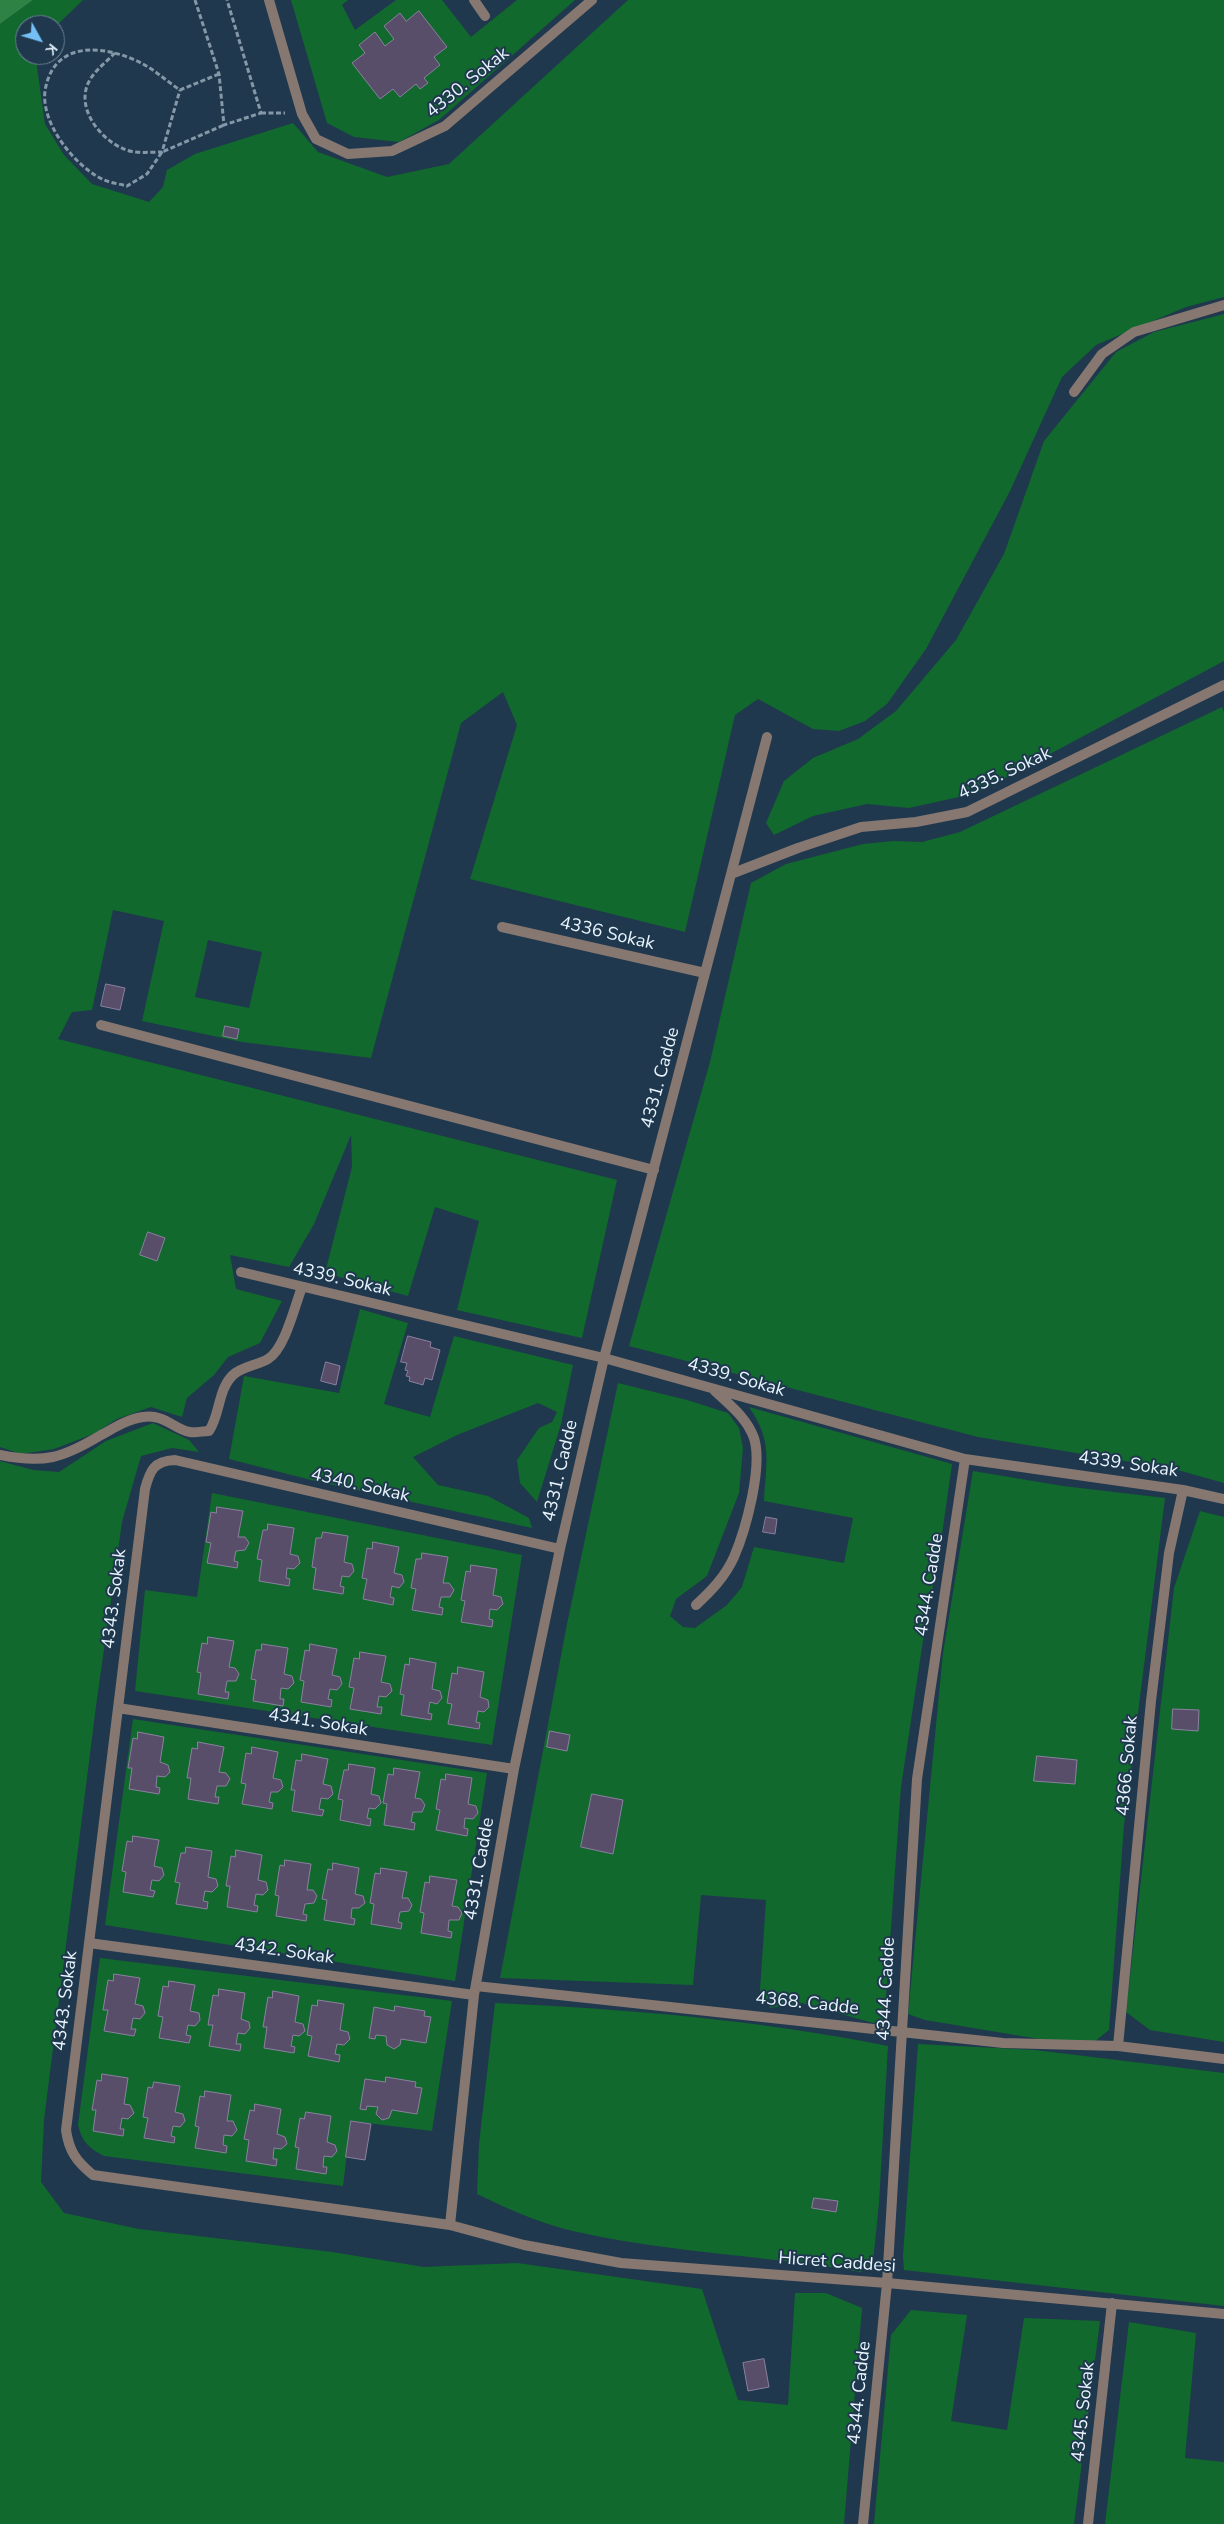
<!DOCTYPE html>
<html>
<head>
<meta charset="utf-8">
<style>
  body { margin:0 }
  #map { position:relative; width:1224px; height:2524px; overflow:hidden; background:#1f384d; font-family:"Nunito Sans",sans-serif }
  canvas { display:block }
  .north { position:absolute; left:15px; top:15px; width:50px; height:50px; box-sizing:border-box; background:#1f384d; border:1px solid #6f8394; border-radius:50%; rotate:129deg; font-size:14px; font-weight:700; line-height:20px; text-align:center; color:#e8f4fe }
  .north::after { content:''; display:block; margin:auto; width:18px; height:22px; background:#74c0f6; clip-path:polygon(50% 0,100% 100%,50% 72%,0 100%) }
</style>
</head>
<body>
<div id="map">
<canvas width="1224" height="2524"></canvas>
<div class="north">K</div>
</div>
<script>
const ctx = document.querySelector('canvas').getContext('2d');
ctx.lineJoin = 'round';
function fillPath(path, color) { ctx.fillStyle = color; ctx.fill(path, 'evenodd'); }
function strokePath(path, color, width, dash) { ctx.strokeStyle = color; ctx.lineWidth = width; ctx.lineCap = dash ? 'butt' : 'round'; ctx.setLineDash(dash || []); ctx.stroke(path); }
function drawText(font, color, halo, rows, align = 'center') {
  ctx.font = font + ' "Nunito Sans",sans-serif'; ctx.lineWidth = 4; ctx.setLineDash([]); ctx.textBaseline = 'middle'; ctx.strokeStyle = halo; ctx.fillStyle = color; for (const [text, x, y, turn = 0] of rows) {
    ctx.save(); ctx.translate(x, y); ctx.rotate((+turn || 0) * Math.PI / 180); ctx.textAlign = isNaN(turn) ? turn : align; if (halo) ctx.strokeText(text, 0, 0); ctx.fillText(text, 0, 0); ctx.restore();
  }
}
fillPath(new Path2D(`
  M33,0h50l-28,27v-2h-30v30h13l-2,5 9,64 19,31 28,29 57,18 14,-15 4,-17 28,-16 98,-31 25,29 69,25 62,-13 179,-164h596v297l-38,10 -90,38 -34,32 -52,114 -84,158 -39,55 -22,17 -26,10 -26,-2 -55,-30 -23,16 -50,217 -215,-53 47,-154 -14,-33 -42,31 -90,335 -129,-16 -100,-21 22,-100 -51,-11 -21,100 -20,2 -14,27 559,141 -35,158 -125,-28 22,-89 -44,-14 -27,89 -83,-23 27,-106 -1,-32 -37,89 -25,43 -59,-12 6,34 46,12 -22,42 -32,14 -14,18 -27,23 -5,19 -31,-10 -34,12 -24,15 -39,15 -33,5 -21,-7v-1423zM208,940l54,12 -13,56 -54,-11z
  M291,0h57l-6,5 13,25 41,-30h46l29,37 46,-37h58l-136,120 -40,22 -45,-5 -27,-14z
  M1224,314v347l-247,132 -68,15 -42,-4 -54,12 -39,19 -8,-12 18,-42 29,-23 45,-19 38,-28 60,-71 48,-86 40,-113 72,-89 38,-20z
  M1222,707l2,5v771l-50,-14 -196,-32 -349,-91 81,-284 41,-179 35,-19 77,-20 30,-3 29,1 38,-10z
  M360,1309l48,14 -24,81 46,13 24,-81 119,29 -12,59 -24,78 -17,-19 -3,-23 22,-32 13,-6 5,-10 -19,-9 -81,32 -44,22 25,28 50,11 41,22 3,10 -217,-47 -86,-22 15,-83 95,17z
  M618,1383l69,17 41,13 11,15 4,20 -4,45 -32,83 -31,23 -6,17 13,11 12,1 32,-23 15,-18 12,-40 90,16 9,-45 -89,-17c2,-40 9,-59 -15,-94l203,57 -12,84 -16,86 -23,153 -17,239 -82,-23 -32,5 -10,-18 6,-90 -65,-5 -8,90 -193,-7 67,-354z
  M153,1423l36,17 10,12 -27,-4 -31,8 -19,66 -26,184 -52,414 -3,62 23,31 75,16 193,23 92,15 93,-4 185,26 36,111 50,5 7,-112h31l36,15 -18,216h-844v-1063l33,9 26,2 47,-31z
  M973,1471l90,15 102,12 -41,327 -15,205 -15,12 -31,1 -138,-23 -17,-6 35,-361z
  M212,1493l310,62 -30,190 -357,-54 10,-101 52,7z
  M1200,1511l24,6v525l-74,-12 -24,-18 48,-424z
  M133,1719l354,54 -32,208 -350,-56z
  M100,1958l352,43 -20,130 -81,-10 -8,65 -239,-30c-15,-8 -22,-14 -26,-31z
  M495,2003c132,6 265,17 393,43l-9,157 -6,59 -12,10c-91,-16 -184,-19 -274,-38 -39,-7 -75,-23 -110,-40l2,-50z
  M918,2044l117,6 189,23v233l-320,-36 -1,-14z
  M911,2310l56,5 -16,106 56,9 17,-112 76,3 -26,203h-200l17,-189z
  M1129,2322l67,11 -11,125 39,4v62h-119z`), '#11692e');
fillPath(new Path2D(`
  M0,0h33l-33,24z`), '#2e8244');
const building = new Path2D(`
  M419,11l28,36 -13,10 6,8 -16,13 4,5 -8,6 -4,-5 -16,13 -7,-8 -13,10 -28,-36 13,-10 -6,-8 16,-13 10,14 9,-7 -10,-13 16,-13 6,8z
  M106,984l19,4 -5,22 -19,-4z
  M225,1026l14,3 -2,10 -14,-3z
  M148,1232l17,6 -8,23 -17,-6z
  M408,1336l23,6 -1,5 10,3 -8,30 -7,-2 -2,7 -14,-4 1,-4 -4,-1 2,-5 -3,-1 2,-7 -6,-1z
  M326,1362l14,4 -4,19 -15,-4z
  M217,1507l26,4 -5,26h7l4,6 -4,7 -9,1 -2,10 4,1 -1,6 -30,-5 4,-20 -5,-1 5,-30 5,1z
  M766,1517l11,2 -2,15 -12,-2z
  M268,1524l26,4 -4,26 8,2 2,7 -6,6 -7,-1 -1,10 4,1 -1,7 -30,-5 3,-21 -5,-1 6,-29h4z
  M323,1532l25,4 -4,26 8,2 2,7 -5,6 -7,-1 -2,10 4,1 -1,7 -30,-5 3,-21 -4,-1 4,-29h5z
  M373,1542l26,5 -5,26 8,2 2,7 -5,6 -7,-2 -2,11 4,1 -1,7 -30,-6 4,-20 -5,-1 5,-30 5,1z
  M422,1553l26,4 -5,26h6l5,7 -4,7h-9l-2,10 4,1 -1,7 -30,-5 4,-21 -5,-1 5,-29h5z
  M471,1565l26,4 -4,26 8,2 2,7 -6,6 -7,-1 -1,10 4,1 -1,7 -31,-5 4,-21 -4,-1 5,-29 4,1z
  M208,1637l26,4 -5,26 6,1 4,6 -3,7h-9l-2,11h4l-1,7 -30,-5 3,-21 -4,-1 5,-29 5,1z
  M262,1644l26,4 -4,26 8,2 2,7 -6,6 -7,-1 -1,11h4l-1,7 -30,-5 3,-21 -5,-1 5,-29h5z
  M310,1644l27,5 -5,26 8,2 2,7 -5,6 -7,-1 -2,10 4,1 -1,7 -30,-5 3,-21 -4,-1 5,-30 4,1z
  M360,1652l26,4 -5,26 9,2 2,7 -6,6 -7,-1 -2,11h5l-1,7 -31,-5 4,-21 -5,-1 5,-29 5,1z
  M410,1658l26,5 -4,26 8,2 2,7 -5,6 -7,-2 -2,11 4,1 -1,6 -30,-5 3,-20 -4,-1 5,-30 4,1z
  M458,1667l26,5 -4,25 8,3 1,7 -5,5 -6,-1 -2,11 4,1 -1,6 -31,-5 4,-20 -5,-1 5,-30 5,1z
  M1173,1709l26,1 -1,21 -26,-2z
  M550,1731l20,4 -3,16 -20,-4z
  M138,1732l26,5 -4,25 8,3 2,7 -5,5 -8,-1 -1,11 4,1 -1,6 -30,-5 3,-21h-4l5,-30 4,1z
  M198,1742l26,5 -5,25 7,1 4,6 -4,7h-9l-2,11h4l-1,7 -30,-5 3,-21h-4l5,-30 5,1z
  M252,1747l26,5 -5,26 8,2 2,7 -5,5h-7l-2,10 4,1 -1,6 -30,-5 4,-20 -5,-1 5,-30 5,1z
  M302,1754l26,5 -5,25 8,2 2,8 -5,5 -7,-1 -2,11 5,1 -2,6 -30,-5 3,-21h-4l5,-30 5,1z
  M1037,1756l40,4 -2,24 -41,-3z
  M349,1764l26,4 -4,26 8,2 2,7 -6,6 -6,-1 -2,10 4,1 -1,7 -30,-6 3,-20 -5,-1 6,-29h4z
  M394,1768l26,4 -5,26 6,1 4,6 -3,7h-9l-2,10 4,1 -1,7 -30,-5 3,-21 -4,-1 5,-29 5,1z
  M446,1774l26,4 -4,26 8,2 2,7 -5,6 -8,-1 -1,10 4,1 -1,7 -31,-6 4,-20 -4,-1 5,-30 4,1z
  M592,1794l31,6 -10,54 -32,-7z
  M133,1836l26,4 -5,26 8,2 2,7 -5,6 -7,-1 -2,10 5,1 -2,6 -30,-5 3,-20 -4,-1 5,-30 5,1z
  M186,1847l26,4 -4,26 8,2 2,7 -6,6 -7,-1 -2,10 5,1 -1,7 -31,-5 4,-21 -5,-1 6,-29h4z
  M236,1850l26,5 -4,25 8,2 2,8 -5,5 -7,-1 -2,11 4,1 -1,6 -30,-5 3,-21h-4l5,-30 4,1z
  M285,1860l26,4 -4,26h6l4,6 -3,7 -9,1 -2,10 4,1 -1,6 -30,-5 3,-20 -4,-1 5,-30 4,1z
  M333,1863l26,5 -4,26 8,2 2,7 -6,5h-7l-1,10 4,1 -1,6 -30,-5 3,-20 -5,-1 6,-30 4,1z
  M381,1868l26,4 -5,26h6l4,7 -3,6 -9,1 -2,10 4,1 -1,6 -30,-5 3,-20 -4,-1 5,-30 5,1z
  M430,1876l27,4 -5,26 6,1 4,6 -3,7h-10l-1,11 4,1 -1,6 -30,-5 3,-20 -4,-1 5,-30 4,1z
  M114,1974l26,4 -5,26 8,2 2,7 -5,6 -7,-1 -2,11h5l-2,7 -30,-5 4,-21h-5l5,-30 5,1z
  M169,1981l26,4 -5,26 9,2 1,7 -5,6 -7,-1 -2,10 5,1 -2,7 -30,-5 4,-21 -5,-1 5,-30 5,1z
  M219,1989l26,4 -4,26 8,3 1,6 -5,6 -7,-1 -2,11h5l-1,7 -31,-5 4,-21h-5l5,-30 5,1z
  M273,1991l26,5 -4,26 8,2 2,7 -6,5 -6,-1 -2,11 4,1 -1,6 -30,-5 3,-21h-4l5,-30 4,1z
  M318,2000l26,4 -4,26 8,2 2,7 -6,6 -7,-1 -2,10 5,1 -1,7 -31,-6 4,-20 -5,-1 5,-30 5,1z
  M395,2006l30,5 -1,5 7,1 -5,26 -25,-4 -1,6 -6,4 -7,-4 -1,-9 -10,-1 -1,4 -6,-1 5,-31 20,4z
  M102,2074l26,4 -4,26 6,1 4,8 -6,6 -6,-1 -2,11h4l-1,7 -30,-5 3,-21h-4l5,-30 4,1z
  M386,2077l30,5 -1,5 7,1 -5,26 -25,-4 -3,8 -7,2 -6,-6 2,-7 -11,-1 -1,4 -6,-1 5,-30 20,3z
  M154,2082l26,4 -5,26 8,2 2,7 -5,6 -7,-1 -2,10 4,1 -1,6 -30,-5 4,-20 -5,-1 5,-30 4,1z
  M205,2091l26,4 -4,26h6l4,9 -5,6 -8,-1 -1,10 4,1 -1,7 -31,-5 4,-21 -4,-1 5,-30 4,1z
  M255,2104l26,5 -4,25 8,3 2,7 -6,5 -7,-1 -1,11h4l-1,7 -30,-5 3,-21 -5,-1 6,-29 4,1z
  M306,2112l25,4 -4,26 8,3 2,6 -5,6 -8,-1 -1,11h4l-1,7 -30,-5 3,-21 -4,-1 5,-29 4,1z
  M351,2121l20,3 -6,36 -19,-3z
  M814,2198l24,3 -2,11 -24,-4z
  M764,2359l5,28 -21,4 -5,-28z`);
fillPath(building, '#584e6a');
strokePath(building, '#8b809f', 1);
strokePath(new Path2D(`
  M195,0l24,74 5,51 37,-12 -34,-113
  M115,53c-8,8 -18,16 -24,25 -18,27 8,61 33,71 10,5 27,3 38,3l18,-62
  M219,74l-39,16c-12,-8 -24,-19 -37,-26 -34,-18 -86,-26 -97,22 -9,34 29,81 58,94 7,3 16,4 23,6l20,-12 15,-22 62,-27
  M261,113h24`), '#8598a7', 3, [5, 2.5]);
strokePath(new Path2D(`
  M474,0l11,16`), '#877771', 10);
strokePath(new Path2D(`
  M269,0l33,114 14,25 32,15 44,-3 53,-25 147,-126
  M1074,392l28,-38 32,-22 90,-27
  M731,874l67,-26 63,-21 55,-5 51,-10 257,-127
  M502,927l203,46
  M101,1025l553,145
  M241,1272l363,86 361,101 218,31 41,9
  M0,1455c44,9 63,3 101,-20 13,-7 27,-16 42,-18 23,-3 30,12 47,15 6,1 13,-1 19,-1 11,-16 9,-42 24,-56 8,-8 25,-10 35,-16 17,-10 27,-54 34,-72
  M560,1549l-385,-89c-21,1 -25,10 -30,29l-79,641c3,21 10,31 27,45l357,50 74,20 97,18 266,20 337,31
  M696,1605c15,-14 29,-28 38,-48 12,-28 29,-90 20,-119 -7,-20 -24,-33 -39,-47
  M118,1708l396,61
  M89,1943l385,52
  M476,1986l527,57 115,3 106,13
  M1118,2046l33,-345 18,-148 14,-63
  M450,2225l24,-230 40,-226 46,-220 44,-191 163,-621
  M863,2524l24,-241 30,-504 48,-320
  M1088,2524l24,-221`), '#877771', 10);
drawText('18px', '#e8f4fe', '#1f384d', [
  ["4330. Sokak",468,83,-39],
  ["4335. Sokak",1005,774,-25],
  ["4336 Sokak",607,934,13],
  ["4331. Cadde",661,1078,-75],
  ["4339. Sokak",342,1280,13],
  ["4339. Sokak",736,1378,16],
  ["4339. Sokak",1128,1465,8],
  ["4331. Cadde",561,1471,-77],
  ["4340. Sokak",360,1486,13],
  ["4344. Cadde",930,1585,-81],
  ["4343. Sokak",115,1599,-83],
  ["4341. Sokak",318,1723,9],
  ["4366. Sokak",1128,1766,-85],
  ["4331. Cadde",480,1869,-80],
  ["4342. Sokak",284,1952,8],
  ["4344. Cadde",887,1989,-87],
  ["4343. Sokak",66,2001,-83],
  ["4368. Cadde",807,2004,6],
  ["Hicret Caddesi",837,2263,4],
  ["4344. Cadde",860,2393,-84],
  ["4345. Sokak",1084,2412,-84]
]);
</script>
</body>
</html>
